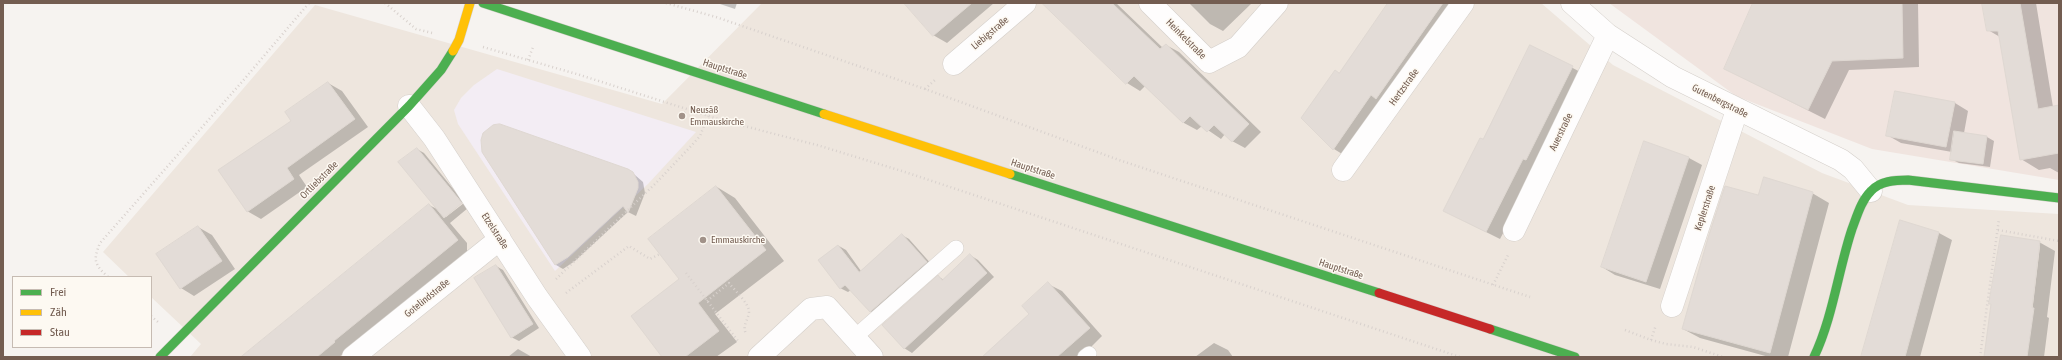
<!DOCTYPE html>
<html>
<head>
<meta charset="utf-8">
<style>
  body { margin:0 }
  #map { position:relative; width:2062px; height:360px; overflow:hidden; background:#f6f3f0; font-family:"Asap Condensed",sans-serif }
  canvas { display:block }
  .frame { position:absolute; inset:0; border:4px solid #735d51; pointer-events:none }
  .legend { position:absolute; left:12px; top:276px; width:140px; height:72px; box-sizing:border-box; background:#fdf9f2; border:1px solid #c6bbb2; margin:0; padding:5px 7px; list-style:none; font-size:12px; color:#735d51 }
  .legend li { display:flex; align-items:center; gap:8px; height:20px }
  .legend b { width:20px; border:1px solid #c6bbb2 }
</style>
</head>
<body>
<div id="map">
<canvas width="2062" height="360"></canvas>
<div class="frame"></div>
<ul class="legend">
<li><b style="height:5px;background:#4caf50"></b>Frei</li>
<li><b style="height:5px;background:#ffc107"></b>Zäh</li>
<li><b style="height:5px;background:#c62828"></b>Stau</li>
</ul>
</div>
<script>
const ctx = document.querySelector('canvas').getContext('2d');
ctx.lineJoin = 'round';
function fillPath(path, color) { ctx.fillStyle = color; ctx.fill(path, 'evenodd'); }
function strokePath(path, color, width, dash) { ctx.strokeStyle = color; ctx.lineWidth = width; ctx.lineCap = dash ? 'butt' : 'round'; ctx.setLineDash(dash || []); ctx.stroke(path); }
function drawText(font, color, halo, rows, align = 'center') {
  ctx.font = font + ' "Asap Condensed",sans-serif'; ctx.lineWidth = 3; ctx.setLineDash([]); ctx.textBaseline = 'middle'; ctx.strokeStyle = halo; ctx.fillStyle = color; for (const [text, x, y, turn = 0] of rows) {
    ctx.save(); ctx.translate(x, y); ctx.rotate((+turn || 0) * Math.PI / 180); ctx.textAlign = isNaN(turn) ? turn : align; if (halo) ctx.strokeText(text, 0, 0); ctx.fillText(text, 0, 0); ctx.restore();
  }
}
fillPath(new Path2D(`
  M762,3h779l72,62 209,108 86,32 151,9v143h-1869l11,-13 -50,-47v-20h-22l-26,-25 212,-247 347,99z`), '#eee6de');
fillPath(new Path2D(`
  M1609,3h450v177l-187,-31 -136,-53z`), '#f0e4df');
fillPath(new Path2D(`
  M497,69l199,63 -48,52 -93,87 -97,-147 -4,-14 7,-12 13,-13z`), '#f3edf4');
fillPath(new Path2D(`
  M717,3h20l-2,6z
  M905,3h89l-47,40 -14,-8z
  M1059,3h57l47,45 3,-3 13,7 82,80 -16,16 -13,-7 -7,-7 -4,5 -19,-13 -5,4 -13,-7 -39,-37 -5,5 -13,-8 -75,-72z
  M1189,3h63l-29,28 -13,-7z
  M1389,3h72l-114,154 -13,-8 6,-75z
  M1755,3h163l1,64 -70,3 -24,49 -99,-50z
  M1983,3h53l17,104 6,-1v67l-9,-5 -11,2 -18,-11 -21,-122 -12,-7z
  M1531,46l55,29 -86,164 -42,-21 26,-78z
  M328,83l14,8 26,36 -69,48 8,12 -46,32 -14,-8 46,-90z
  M1896,92l59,11 13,8 -4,22 23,4 7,4 -4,26 -31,-4 -8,-4 1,-7 -51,-9 -14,-8z
  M417,149l7,4 39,48 -18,15 1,1 18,-14 4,5 -18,15 17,20v9l-128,105h-97l187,-152 10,5z
  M483,152l145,17 15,13 2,11 -9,23 -8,-4 -53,49 -12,8 -7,-4z
  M1689,158l13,7 -42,124 -45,-14 -13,-8z
  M717,187l18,11 49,63 -69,53 22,28 -21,15h-53l17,-78z
  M1812,193l17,10 -41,154h-19l-69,-19 -17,-9z
  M1900,222l39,11 13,7 -32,117h-58z
  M198,227l14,8 23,34 -41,27 -13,-8z
  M902,235l7,4 24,27 -55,49 -8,-4 -19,-21 -3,2 -8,-4 -1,-42 7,4 15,21z
  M2039,242l16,9 -8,66 2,1 -5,39h-59zM2038,246h2l-8,67h-2z
  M970,255l8,5 16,17 -82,76 -8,-5 35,-71 5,3z
  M496,266l7,4 36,58 -20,13 -8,-4z
  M1048,284l14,7 40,45 -21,21h-98l47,-43z
  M1214,343l14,7 5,7h-38z
  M518,349l14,8h-24z`), '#0003');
const building = new Path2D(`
  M904,3h68l-39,33z
  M1042,3h70l48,46 6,-5 83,80 -17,18 -18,-17 -7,7 -17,-16 -7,7 -49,-47 -8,8z
  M1388,3h55l-67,96 -5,-4 -38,55 -32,-32 34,-48 4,3z
  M1753,3h149l1,55 -71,3 -24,49 -84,-41z
  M1982,3h38l18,106 21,-4v48l-39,7 -22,-129h-11z
  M1530,45l43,21 -47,94 -3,-1 -37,73 -43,-21 37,-73 3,1z
  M328,82l27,37 -68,49 7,11 -47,33 -29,-42 73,-49 -6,-9z
  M1895,91l60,11 -9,45 -60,-11z
  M500,124l128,45 5,3 5,10v6l-10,25 -5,-7 -55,51 -13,8 -73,-113 -1,-12 2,-7 10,-8z
  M1954,131l33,5 -4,28 -33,-4z
  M1644,141l45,16 -43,125 -45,-15z
  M417,148l45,55 -18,15 -46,-56z
  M1764,177l49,15 -43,161 -88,-24 26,-91 17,-52 33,9z
  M716,186l50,64 -68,53 21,28 -34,26h-23l-31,-41 48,-37 -31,-40z
  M429,204l29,36 -124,101 1,1 -18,15h-76z
  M1900,220l39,12 -34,125h-44z
  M198,226l24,35 -42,28 -24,-35z
  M902,234l25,28 -57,50 -25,-27 -5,4 -22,-29 20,-15 21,27z
  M2001,235l39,6 -8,67h2l-7,49h-43l7,-53h-2z
  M970,254l17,19 -83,76 -22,-24 56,-50 4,5z
  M496,265l37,59 -22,14 -37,-60z
  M1048,282l42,46 -33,29h-75l47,-43 -7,-8z`);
fillPath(building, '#e3dcd7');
strokePath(building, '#dfd8d2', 1);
const lane = new Path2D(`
  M855,337l101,-89
  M1085,357l4,-3`);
const street = new Path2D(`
  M1150,3l59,59 29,-15 39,-44
  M1572,3l36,32 65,42 168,83 12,9 18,22
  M954,64l71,-61
  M409,106l25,32 103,159 43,60
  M1343,170l120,-167
  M1514,230l94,-195
  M1672,306l65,-196
  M353,357l147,-118
  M759,357l52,-48 16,-2 45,50`);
const fast = new Path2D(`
  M483,3l341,111
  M1010,174l369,119
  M1490,329l85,28
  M160,357l249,-251 32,-36 12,-19
  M1814,357c19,-40 24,-86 38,-128 5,-13 9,-28 19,-38 9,-10 24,-11 37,-11l151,18`);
const slow = new Path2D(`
  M453,51l6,-11 11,-37
  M824,114l186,60`);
const jam = new Path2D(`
  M1379,293l111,36`);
strokePath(lane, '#d4cfca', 16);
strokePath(street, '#d4cfca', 23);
strokePath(fast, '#d4cfca', 10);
strokePath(slow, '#d4cfca', 10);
strokePath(jam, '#d4cfca', 10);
strokePath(new Path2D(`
  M385,3l31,26 16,4
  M666,3l50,14 209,72 194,71 411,137
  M483,47l97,28 141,45 96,25 88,27 555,185
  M528,60l5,-13
  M925,89l10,-9
  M682,116l5,-6
  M1998,230l61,11
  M686,273l52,68
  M108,277c-14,-13 -15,-17 -8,-34l141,-160 68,-80
  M556,279l99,-95 37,-39 8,-9 8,-20
  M1493,285l15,-30
  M566,293l63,-47 21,13 10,-5
  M707,301l22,-18c6,8 20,20 20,29 -1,9 -7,13 -3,22
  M151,316l7,6
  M1625,330l26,10 15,4 27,3 30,10
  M1651,340l5,-15
  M1980,357l19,-138`), '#d8d1cd', 2.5, [1, 3]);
strokePath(lane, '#fefdfd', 15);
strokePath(street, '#fefdfd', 22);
strokePath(fast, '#4caf50', 9);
strokePath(slow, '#ffc107', 9);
strokePath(jam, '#c62828', 9);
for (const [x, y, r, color] of [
  [682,116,4,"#a19289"],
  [703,240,4,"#a19289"]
]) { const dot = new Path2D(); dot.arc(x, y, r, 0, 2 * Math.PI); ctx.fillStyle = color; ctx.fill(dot); strokePath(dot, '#fdf9f2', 1.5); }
drawText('10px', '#735d51', '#fdf9f2', [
  ["Liebigstraße",990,33,-40],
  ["Heinkelstraße",1186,39,45],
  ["Hauptstraße",725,69,18],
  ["Hertzstraße",1404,87,-54],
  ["Gutenbergstraße",1720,101,27],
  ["Auerstraße",1561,132,-64],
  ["Hauptstraße",1033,169,18],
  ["Ortliebstraße",319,180,-45],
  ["Keplerstraße",1705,208,-72],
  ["Etzelstraße",495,231,57],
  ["Hauptstraße",1341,269,18],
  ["Gotelindstraße",427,298,-39]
]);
drawText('10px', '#735d51', '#fdf9f2', [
  ["Neusäß",690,110],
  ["Emmauskirche",690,122],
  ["Emmauskirche",711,240]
], 'left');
</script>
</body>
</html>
